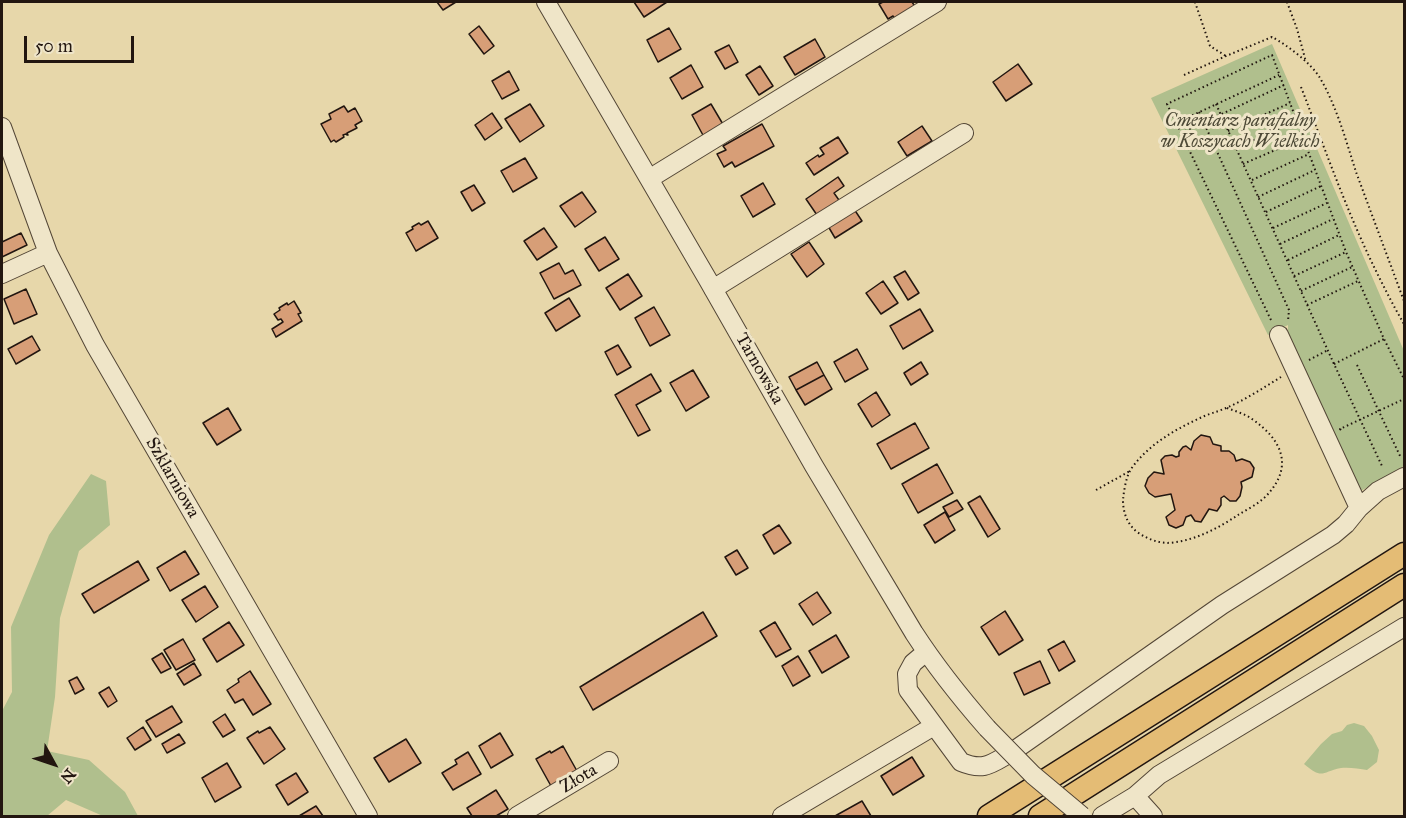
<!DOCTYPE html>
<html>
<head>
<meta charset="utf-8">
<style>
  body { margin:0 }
  #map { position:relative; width:1406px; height:818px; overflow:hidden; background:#e7d7aa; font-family:"IM FELL Great Primer",serif }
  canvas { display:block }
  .frame { position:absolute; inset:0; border:3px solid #221610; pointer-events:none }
  .north { position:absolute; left:24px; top:734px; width:60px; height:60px; -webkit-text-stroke:4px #efe5c8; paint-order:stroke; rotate:130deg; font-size:16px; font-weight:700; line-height:24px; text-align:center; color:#221610 }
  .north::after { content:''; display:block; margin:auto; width:21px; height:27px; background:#221610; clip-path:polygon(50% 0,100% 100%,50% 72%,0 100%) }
  .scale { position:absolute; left:24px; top:36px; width:110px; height:27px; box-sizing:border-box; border:3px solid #221610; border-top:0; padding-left:8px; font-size:18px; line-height:21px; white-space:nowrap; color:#221610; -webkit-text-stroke:4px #efe5c8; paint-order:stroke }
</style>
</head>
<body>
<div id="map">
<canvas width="1406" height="818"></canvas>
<div class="frame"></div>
<div class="north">N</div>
<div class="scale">50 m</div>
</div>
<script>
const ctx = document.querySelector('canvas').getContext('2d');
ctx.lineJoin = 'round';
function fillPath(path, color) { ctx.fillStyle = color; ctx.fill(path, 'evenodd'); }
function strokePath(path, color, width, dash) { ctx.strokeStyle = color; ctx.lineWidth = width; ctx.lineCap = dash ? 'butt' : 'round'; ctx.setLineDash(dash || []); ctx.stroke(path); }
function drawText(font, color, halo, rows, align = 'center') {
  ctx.font = font + ' "IM FELL Great Primer",serif'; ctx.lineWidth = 6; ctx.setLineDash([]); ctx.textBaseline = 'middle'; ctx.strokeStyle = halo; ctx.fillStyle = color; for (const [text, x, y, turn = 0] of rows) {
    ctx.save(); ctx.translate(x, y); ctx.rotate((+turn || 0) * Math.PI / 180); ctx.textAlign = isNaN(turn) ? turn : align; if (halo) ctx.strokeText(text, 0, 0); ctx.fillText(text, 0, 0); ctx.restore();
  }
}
fillPath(new Path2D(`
  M1272,44l132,307v115l-45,26 -71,-153v-14l-20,10 -117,-237z
  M91,474l15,7 4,44 -31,26 -19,67 -5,79 -8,54 42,9 36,32 13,24h-35l-37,-16 -19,16h-45v-105l10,-19 -1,-65 38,-92z
  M1354,723l10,3 8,10 7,14 -2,12 -10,8c-8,-1 -17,-3 -26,-2 -20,4 -18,12 -37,-4l17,-20 11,-10 10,-3 5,-6z`), '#b0bf8d');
const building = new Path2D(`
  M437,2h19l-13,8z
  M634,2h33l-23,15z
  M883,2h29l4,6 -20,12 -3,-4 -5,3 -9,-15z
  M479,26l15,20 -10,8 -15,-20z
  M669,28l12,21 -23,13 -11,-22z
  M815,39l10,18 -30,18 -11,-18z
  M729,45l9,17 -13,7 -10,-17z
  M1018,64l14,20 -26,17 -13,-19z
  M691,65l12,22 -21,12 -12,-21z
  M760,66l13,20 -14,9 -13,-20z
  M509,71l10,19 -17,9 -10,-18z
  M530,104l14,22 -24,16 -15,-23z
  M711,104l13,22 -20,11 -12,-22z
  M344,106l4,6 7,-4 7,13 -7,4 2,3 -10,5 1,2h-1l-1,-1 -3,1 1,2 -8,5 -2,-2 -3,2 -10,-18 10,-5 -2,-5z
  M492,113l10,15 -17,12 -10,-15z
  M762,124l12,22 -39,21 -3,-5 -8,5 -7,-13 9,-4 -3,-4z
  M922,126l10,15 -25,15 -9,-14z
  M838,137l10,16 -34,22 -8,-12 12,-8 1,2 5,-3 -4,-6z
  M525,158l12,20 -24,14 -12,-21z
  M838,177l6,9 -10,7 7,10 -22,15 -13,-19z
  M763,183l12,21 -22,13 -12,-21z
  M474,185l11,18 -13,8 -11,-19z
  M582,192l14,20 -21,15 -15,-21z
  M854,209l8,12 -27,17 -7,-12z
  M428,221l10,17 -22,13 -10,-18 7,-4 -1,-2 7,-4 2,2z
  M544,228l13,19 -20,13 -13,-19z
  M21,233l6,12 -25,12v-15z
  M605,237l14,22 -20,12 -14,-22z
  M809,242l15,22 -17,13 -16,-23z
  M559,263l6,11 8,-4 8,15 -27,14 -14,-26z
  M905,271l14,22 -11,7 -14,-23z
  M628,274l14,22 -22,14 -14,-22z
  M883,281l15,22 -17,11 -15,-21z
  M26,289l11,25 -23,10 -10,-25z
  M569,298l11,18 -24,15 -11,-18z
  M294,301l7,12 -3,1 4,7 -26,16 -4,-8 11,-7 -2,-3 -3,1 -4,-6 6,-4 -1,-2 8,-5 1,2z
  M654,307l16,28 -20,11 -15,-28z
  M920,309l13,22 -30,18 -13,-23z
  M32,336l8,14 -24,14 -8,-15z
  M618,345l13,22 -14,8 -12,-23z
  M857,349l11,20 -23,13 -11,-20z
  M817,362l7,13 -28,15 -7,-13z
  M921,362l7,12 -17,11 -7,-12z
  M693,370l16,27 -23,14 -16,-28z
  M651,374l10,17 -25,14 14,25 -12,6 -23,-41z
  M824,375l8,14 -27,16 -9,-15z
  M876,392l14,23 -18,12 -14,-23z
  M228,408l13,22 -24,15 -14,-22z
  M915,423l14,25 -38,21 -14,-25z
  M1201,435l9,2 3,7 8,2v5h8l5,4 2,6 6,-2 8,3 4,6 -2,9 -11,5 1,5 -2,9 -4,5h-6l-6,-5 -3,2v7l-4,6 -8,-2 -8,13 -6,-1 -4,-6 -5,2 -3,8 -7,3 -7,-3 -3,-8 9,-7 -4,-16 -16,3 -6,-4 -4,-7 3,-8 6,-6 10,2 -3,-14 4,-4 7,-1 4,2 3,-1v-4l4,-5 3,-1 5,4 3,-9z
  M937,464l16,29 -35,20 -16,-29z
  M980,496l20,33 -12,8 -20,-34z
  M957,500l6,9 -14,8 -6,-10z
  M945,512l10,18 -20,13 -11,-18z
  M779,525l12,18 -17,11 -11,-19z
  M737,550l11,18 -12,7 -11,-18z
  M185,551l14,23 -29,17 -13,-23z
  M138,561l11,19 -55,33 -12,-19z
  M205,586l13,21 -22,15 -14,-22z
  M817,592l14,21 -18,12 -14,-21z
  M1005,611l18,29 -24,15 -18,-28z
  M703,612l14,24 -124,74 -13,-23z
  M229,622l15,23 -27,17 -14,-23z
  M775,622l16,27 -15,8 -16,-26z
  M836,635l13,22 -27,16 -13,-22z
  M183,639l12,21 -19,10 -12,-20z
  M1064,641l11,20 -16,10 -11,-21z
  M162,653l9,15 -10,5 -9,-14z
  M798,656l12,20 -17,10 -11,-20z
  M1040,661l10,22 -26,12 -10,-22z
  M194,663l7,12 -17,10 -7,-11z
  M250,671l21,33 -18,11 -10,-16 -8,4 -8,-13 12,-8 -1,-3z
  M77,677l7,12 -9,5 -6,-13z
  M109,687l8,14 -9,6 -9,-14z
  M172,706l10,16 -26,15 -10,-16z
  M225,714l10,16 -12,7 -10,-15z
  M143,727l8,13 -16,10 -8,-12z
  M270,727l15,22 -21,15 -17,-26 11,-7 1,2z
  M500,733l13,22 -22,13 -12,-22z
  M179,734l6,9 -18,10 -5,-9z
  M406,739l15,24 -32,19 -15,-24z
  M563,746l14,25 -26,15 -15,-27 14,-8 1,2z
  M468,752l13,22 -28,16 -11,-17 15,-9 -2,-4z
  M912,757l12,19 -31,19 -12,-19z
  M227,763l14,24 -26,15 -13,-24z
  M296,773l12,19 -20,13 -12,-20z
  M496,790l12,19 -12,7h-24l-5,-8z
  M862,801l9,15h-36z
  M316,806l7,10h-24z`);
fillPath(building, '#d79e77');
strokePath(building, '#221610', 1.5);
const minor = new Path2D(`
  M546,2l162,278 106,186 100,167c22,34 46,64 73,95
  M2,127l46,126 47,92 273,471
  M649,178l8,-4 280,-172
  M2,274l46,-21
  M713,289l251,-156
  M1359,508l19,-17 26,-14
  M926,652l-13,11 -6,11 1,16 53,72c24,10 31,1 51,-10l210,-147 111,-70 13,-11 13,-16 -80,-173
  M517,816l92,-55
  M782,816l152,-90
  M1102,816l33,-20
  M1153,816l-18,-20 24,-21 245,-148`);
const major = new Path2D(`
  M989,816l415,-262
  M1040,816l364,-231`);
strokePath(minor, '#534636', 20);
strokePath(major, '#221610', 25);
strokePath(new Path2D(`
  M1195,2l15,44 16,10
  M1287,2l10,27 9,33
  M1184,75l42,-19 46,-19c15,8 39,26 48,41 17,29 26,63 36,94 16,43 32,86 48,129
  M1301,87c24,62 46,125 75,184 9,18 18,36 28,53
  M1216,104l118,260 48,102
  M1199,112l90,198 -1,11
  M1176,123l103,-48
  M1228,131l62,-28
  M1181,133l103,-48
  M1237,148l60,-28
  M1243,164l60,-26
  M1252,180l57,-26
  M1258,197l57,-27
  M1266,212l55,-26
  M1273,228l54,-25
  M1280,244l53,-25
  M1288,260l51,-25
  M1294,276l52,-24
  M1301,291l51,-24
  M1307,305l51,-24
  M1271,320l-104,-216 105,-49 74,197 38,87 20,40
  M1309,360l19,-10
  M1334,364l52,-26
  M1357,365l44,93
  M1227,408c8,3 18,6 25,11 29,20 42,46 16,75 -8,9 -20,15 -30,21 -18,12 -40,24 -62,27 -14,3 -27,-2 -39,-10 -10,-8 -14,-20 -14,-32 1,-10 3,-23 8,-31 17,-24 43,-39 69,-51 8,-4 17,-6 26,-10 19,-8 37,-20 55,-31
  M1341,430l-1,-1 64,-30
  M1096,490l34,-19`), '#221610', 2, [1.5, 3]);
strokePath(minor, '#efe5c8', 18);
strokePath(major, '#e4bc75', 22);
const minorBridge = new Path2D(`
  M987,728l46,47 49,41`);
strokePath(minorBridge, '#534636', 20, []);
strokePath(minorBridge, '#efe5c8', 18);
drawText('italic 18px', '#4d4936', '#efe5c8', [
  ["Cmentarz parafialny",1240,122],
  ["w Koszycach Wielkich",1240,143]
]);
drawText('18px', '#221610', '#efe5c8', [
  ["Tarnowska",759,369,60],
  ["Szklarniowa",172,478,60],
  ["Złota",579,779,-31]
]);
</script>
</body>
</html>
